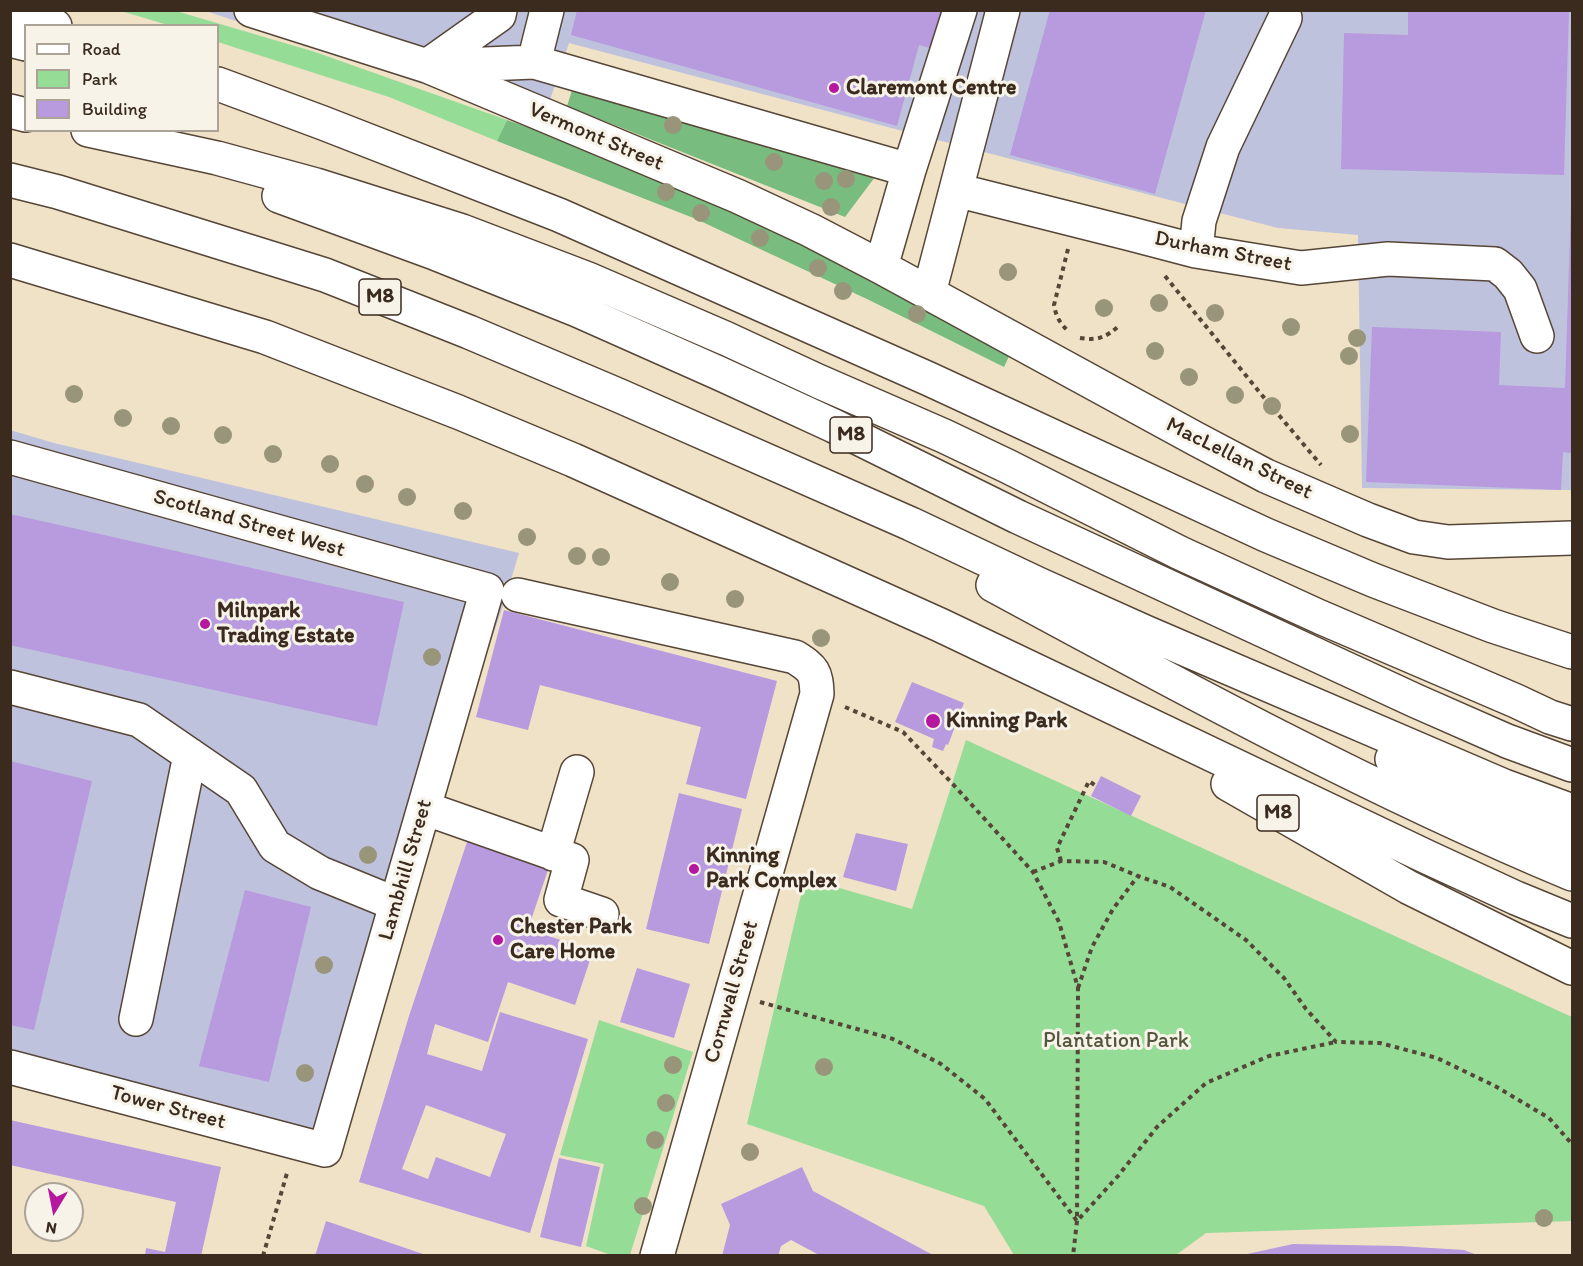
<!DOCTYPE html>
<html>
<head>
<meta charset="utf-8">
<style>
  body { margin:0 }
  #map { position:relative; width:1583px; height:1266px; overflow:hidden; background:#f0e2c6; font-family:Itim,sans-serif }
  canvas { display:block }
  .frame { position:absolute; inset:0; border:12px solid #3b2a1e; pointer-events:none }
  .legend { position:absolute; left:24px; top:24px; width:195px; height:108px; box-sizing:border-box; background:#f7f3e8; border:2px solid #aca397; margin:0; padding:8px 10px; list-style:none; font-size:18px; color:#3b2a1e }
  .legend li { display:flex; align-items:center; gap:12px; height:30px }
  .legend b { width:30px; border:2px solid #aca397 }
  .north { position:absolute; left:24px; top:1182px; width:60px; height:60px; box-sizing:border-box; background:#f7f3e8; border:2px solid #aca397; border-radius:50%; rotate:190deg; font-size:16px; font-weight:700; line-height:24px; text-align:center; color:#3b2a1e }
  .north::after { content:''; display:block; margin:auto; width:21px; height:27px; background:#b5179e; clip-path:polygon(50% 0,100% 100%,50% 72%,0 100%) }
</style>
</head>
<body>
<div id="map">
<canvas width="1583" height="1266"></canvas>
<div class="frame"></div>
<ul class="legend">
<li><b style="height:8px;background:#fff"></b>Road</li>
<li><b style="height:16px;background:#95dc96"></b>Park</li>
<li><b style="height:16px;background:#b79bde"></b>Building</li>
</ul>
<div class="north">N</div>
</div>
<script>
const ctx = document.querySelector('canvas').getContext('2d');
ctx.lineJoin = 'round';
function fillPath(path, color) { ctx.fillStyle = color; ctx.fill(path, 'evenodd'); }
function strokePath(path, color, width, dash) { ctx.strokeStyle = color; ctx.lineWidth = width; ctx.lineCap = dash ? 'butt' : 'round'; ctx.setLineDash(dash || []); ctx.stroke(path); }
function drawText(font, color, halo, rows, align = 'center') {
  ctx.font = font + ' Itim,sans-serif'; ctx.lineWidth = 6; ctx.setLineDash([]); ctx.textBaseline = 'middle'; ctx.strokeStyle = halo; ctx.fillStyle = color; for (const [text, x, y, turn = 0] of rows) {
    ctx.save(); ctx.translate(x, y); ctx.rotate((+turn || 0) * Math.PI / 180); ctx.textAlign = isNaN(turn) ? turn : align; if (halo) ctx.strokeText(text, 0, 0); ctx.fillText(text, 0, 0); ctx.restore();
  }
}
fillPath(new Path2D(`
  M206,11h1366v479l-210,-2 -4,-253 -80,-7 -383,-99 -326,-86 -27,81z
  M10,430l44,13 465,110 -15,50 -188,547 -305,-82z`), '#bfc2dd');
fillPath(new Path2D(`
  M121,11h55l139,41 192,68 -10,21 -108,-44 -171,-55v-16l-50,-1z
  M966,740l606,277v204l-366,12 -30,22h-162l-30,-49 -237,-82 58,-246 107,31z
  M599,1020l94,32 -63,203h-19l-25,-9 18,-82 -44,-9z`), '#95dc96');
fillPath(new Path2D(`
  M576,78l299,99 -30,40 -278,-111z
  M507,120l35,12 189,78 140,64 21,19 119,59 -7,15 -135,-67 -173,-81 -199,-78z`), '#78bc7f');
fillPath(new Path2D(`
  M577,10h370l-11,40 -17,-5 -22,81 -326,-91z
  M1050,10h156l-51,184 -145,-39z
  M1408,10h161l-5,165 -223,-6 3,-136 64,2z
  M1571,204h1v249l-9,-1 -2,38 -195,-8 6,-155 129,5 -2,53 66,3z
  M10,514l394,88 -27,124 -367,-81z
  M504,610l273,71 -31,118 -60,-15 15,-57 -161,-42 -12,45 -52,-13z
  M912,682l52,21 -16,42 -2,-1 -3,7 -11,-4 2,-8 -39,-17z
  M10,761l82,20 -58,249 -24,-5z
  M1101,776l40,20 -10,20 -40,-20z
  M679,793l63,16 -33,135 -63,-15z
  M856,833l52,11 -12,47 -53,-14z
  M468,839l81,28 -21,62 65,22 -18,54 -67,-23 -20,60 -53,-18 -8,30 55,17 18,-59 88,27 -58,194 -171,-51 50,-166zM426,1105l80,29 -16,43 -54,-20 -8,22 -26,-10z
  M245,890l66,17 -42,175 -70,-16z
  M637,968l53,16 -16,54 -54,-16z
  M10,1120l211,47 -20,89h-56l1,-8 19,4 11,-50 -166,-37z
  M559,1158l41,9 -19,80 -41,-10z
  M802,1167l11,24 122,65h-114l-30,-16 -10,6 -3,10h-56l8,-31 -9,-21z
  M326,1221l100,34v1h-111z
  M1293,1244l106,2 65,4 13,5 -239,1z`), '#b79bde');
const minor = new Path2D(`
  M251,10l176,56 310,130 73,34 71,37 315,172 70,37 102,44 46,17 34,5 124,-4
  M534,62l13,-52
  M427,66l72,-51 1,-5
  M437,66l97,-4 375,108
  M956,190l175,44 65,17 105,17 87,-9 107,5 13,10 12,15 17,47
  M1196,251l3,-30 24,-74 62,-129
  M881,267l28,-97 51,-160
  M929,293l74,-283
  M10,457l477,133 -162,560 -315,-83
  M518,595l277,62c19,12 21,15 22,37l-160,562
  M10,687l129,33 102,70 34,56 45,27 76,31
  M424,808l148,52 -11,40 41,14
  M553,854l24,-82
  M136,1019l54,-264`);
const highway = new Path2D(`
  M13,10l42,16
  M10,40l16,4
  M218,84l105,39 236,92 370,164 337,156 107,45 120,46 79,26
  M10,111l16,4
  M88,130l129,28 99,27 146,46 126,48 139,60 93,43 124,54 63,30 173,87 140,64 196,84 34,16 22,7
  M10,180l48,12 267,83 144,57 151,64 291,128 127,60 107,48 359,154 68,25
  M279,196l153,56 145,58 144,64 113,52 184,91 398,184 91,40 65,24
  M10,260l255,77 193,75 115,48 367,165 487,232 89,41 56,23
  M993,585c190,103 380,206 579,289
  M1392,759l40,21 140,62
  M1228,784l180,103 164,81`);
strokePath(minor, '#564637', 36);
strokePath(highway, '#564637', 36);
strokePath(new Path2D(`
  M1068,249l-14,56c2,12 6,18 14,26
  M1165,276l96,118 60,71
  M1080,338c19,3 26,-1 40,-13
  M845,707l58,25 47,49 83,91 26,50 19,66 -1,233 -4,35
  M1061,861l-4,-13 32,-67 7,5
  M1033,872l28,-11 43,1 34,14 32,11 76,53 38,38 22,31 30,33 44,1 57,15 58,28 54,32 23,26
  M1078,988l14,-41 21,-38 25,-33
  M760,1002l133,37 48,25 44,35 92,122 41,-45 39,-49 49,-44 63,-27 67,-14
  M263,1256l24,-83`), '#564637', 4, [4.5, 4.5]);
strokePath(minor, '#fff', 33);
strokePath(highway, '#fff', 33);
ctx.fillStyle = '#99957a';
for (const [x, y] of [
  [673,125],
  [774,162],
  [846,179],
  [824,181],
  [666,192],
  [831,207],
  [701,213],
  [760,238],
  [818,268],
  [1008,272],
  [843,291],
  [1159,303],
  [1104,308],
  [1215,313],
  [917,314],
  [1291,327],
  [1357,338],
  [1155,351],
  [1349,356],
  [1189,377],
  [74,394],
  [1235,395],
  [1272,406],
  [123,418],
  [171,426],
  [1350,434],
  [223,435],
  [273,454],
  [330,464],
  [365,484],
  [407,497],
  [463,511],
  [527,537],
  [577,556],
  [601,557],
  [670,582],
  [735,599],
  [821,638],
  [432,657],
  [368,855],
  [324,965],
  [673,1065],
  [824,1067],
  [305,1073],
  [666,1103],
  [655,1140],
  [750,1152],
  [643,1206],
  [1544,1218]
]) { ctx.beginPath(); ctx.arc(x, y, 9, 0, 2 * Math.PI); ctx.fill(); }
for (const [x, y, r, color] of [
  [834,88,6,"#b5179e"],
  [205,624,6,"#b5179e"],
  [933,721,8,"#b5179e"],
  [694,869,6,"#b5179e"],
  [498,940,6,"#b5179e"]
]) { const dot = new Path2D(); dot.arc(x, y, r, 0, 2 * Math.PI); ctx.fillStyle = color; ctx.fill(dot); strokePath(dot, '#f7f3e8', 2); }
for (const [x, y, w] of [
  [380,297,42],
  [851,435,42],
  [1278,813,42]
]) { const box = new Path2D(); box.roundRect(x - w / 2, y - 18, w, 36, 4.5); ctx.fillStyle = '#f7f3e8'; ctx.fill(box); strokePath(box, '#3b2a1e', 1.5); }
drawText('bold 21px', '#3b2a1e', null, [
  ["M8",380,297],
  ["M8",851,435],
  ["M8",1278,813]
]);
drawText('bold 22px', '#3b2a1e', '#f7f3e8', [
  ["Claremont Centre",846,88],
  ["Milnpark",217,611],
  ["Trading Estate",217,636],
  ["Kinning Park",946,721],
  ["Kinning",706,856],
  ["Park Complex",706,881],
  ["Chester Park",510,927],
  ["Care Home",510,952]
], 'left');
drawText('22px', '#3b2a1e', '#f7f3e8', [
  ["Vermont Street",596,137,23],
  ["Durham Street",1223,252,11],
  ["MacLellan Street",1239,459,26],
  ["Scotland Street West",249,524,16],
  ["Lambhill Street",406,870,-74],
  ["Cornwall Street",732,992,-74],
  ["Tower Street",168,1108,15]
]);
drawText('22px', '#52563c', '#f7f3e8', [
  ["Plantation Park",1116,1041]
]);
</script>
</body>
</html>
